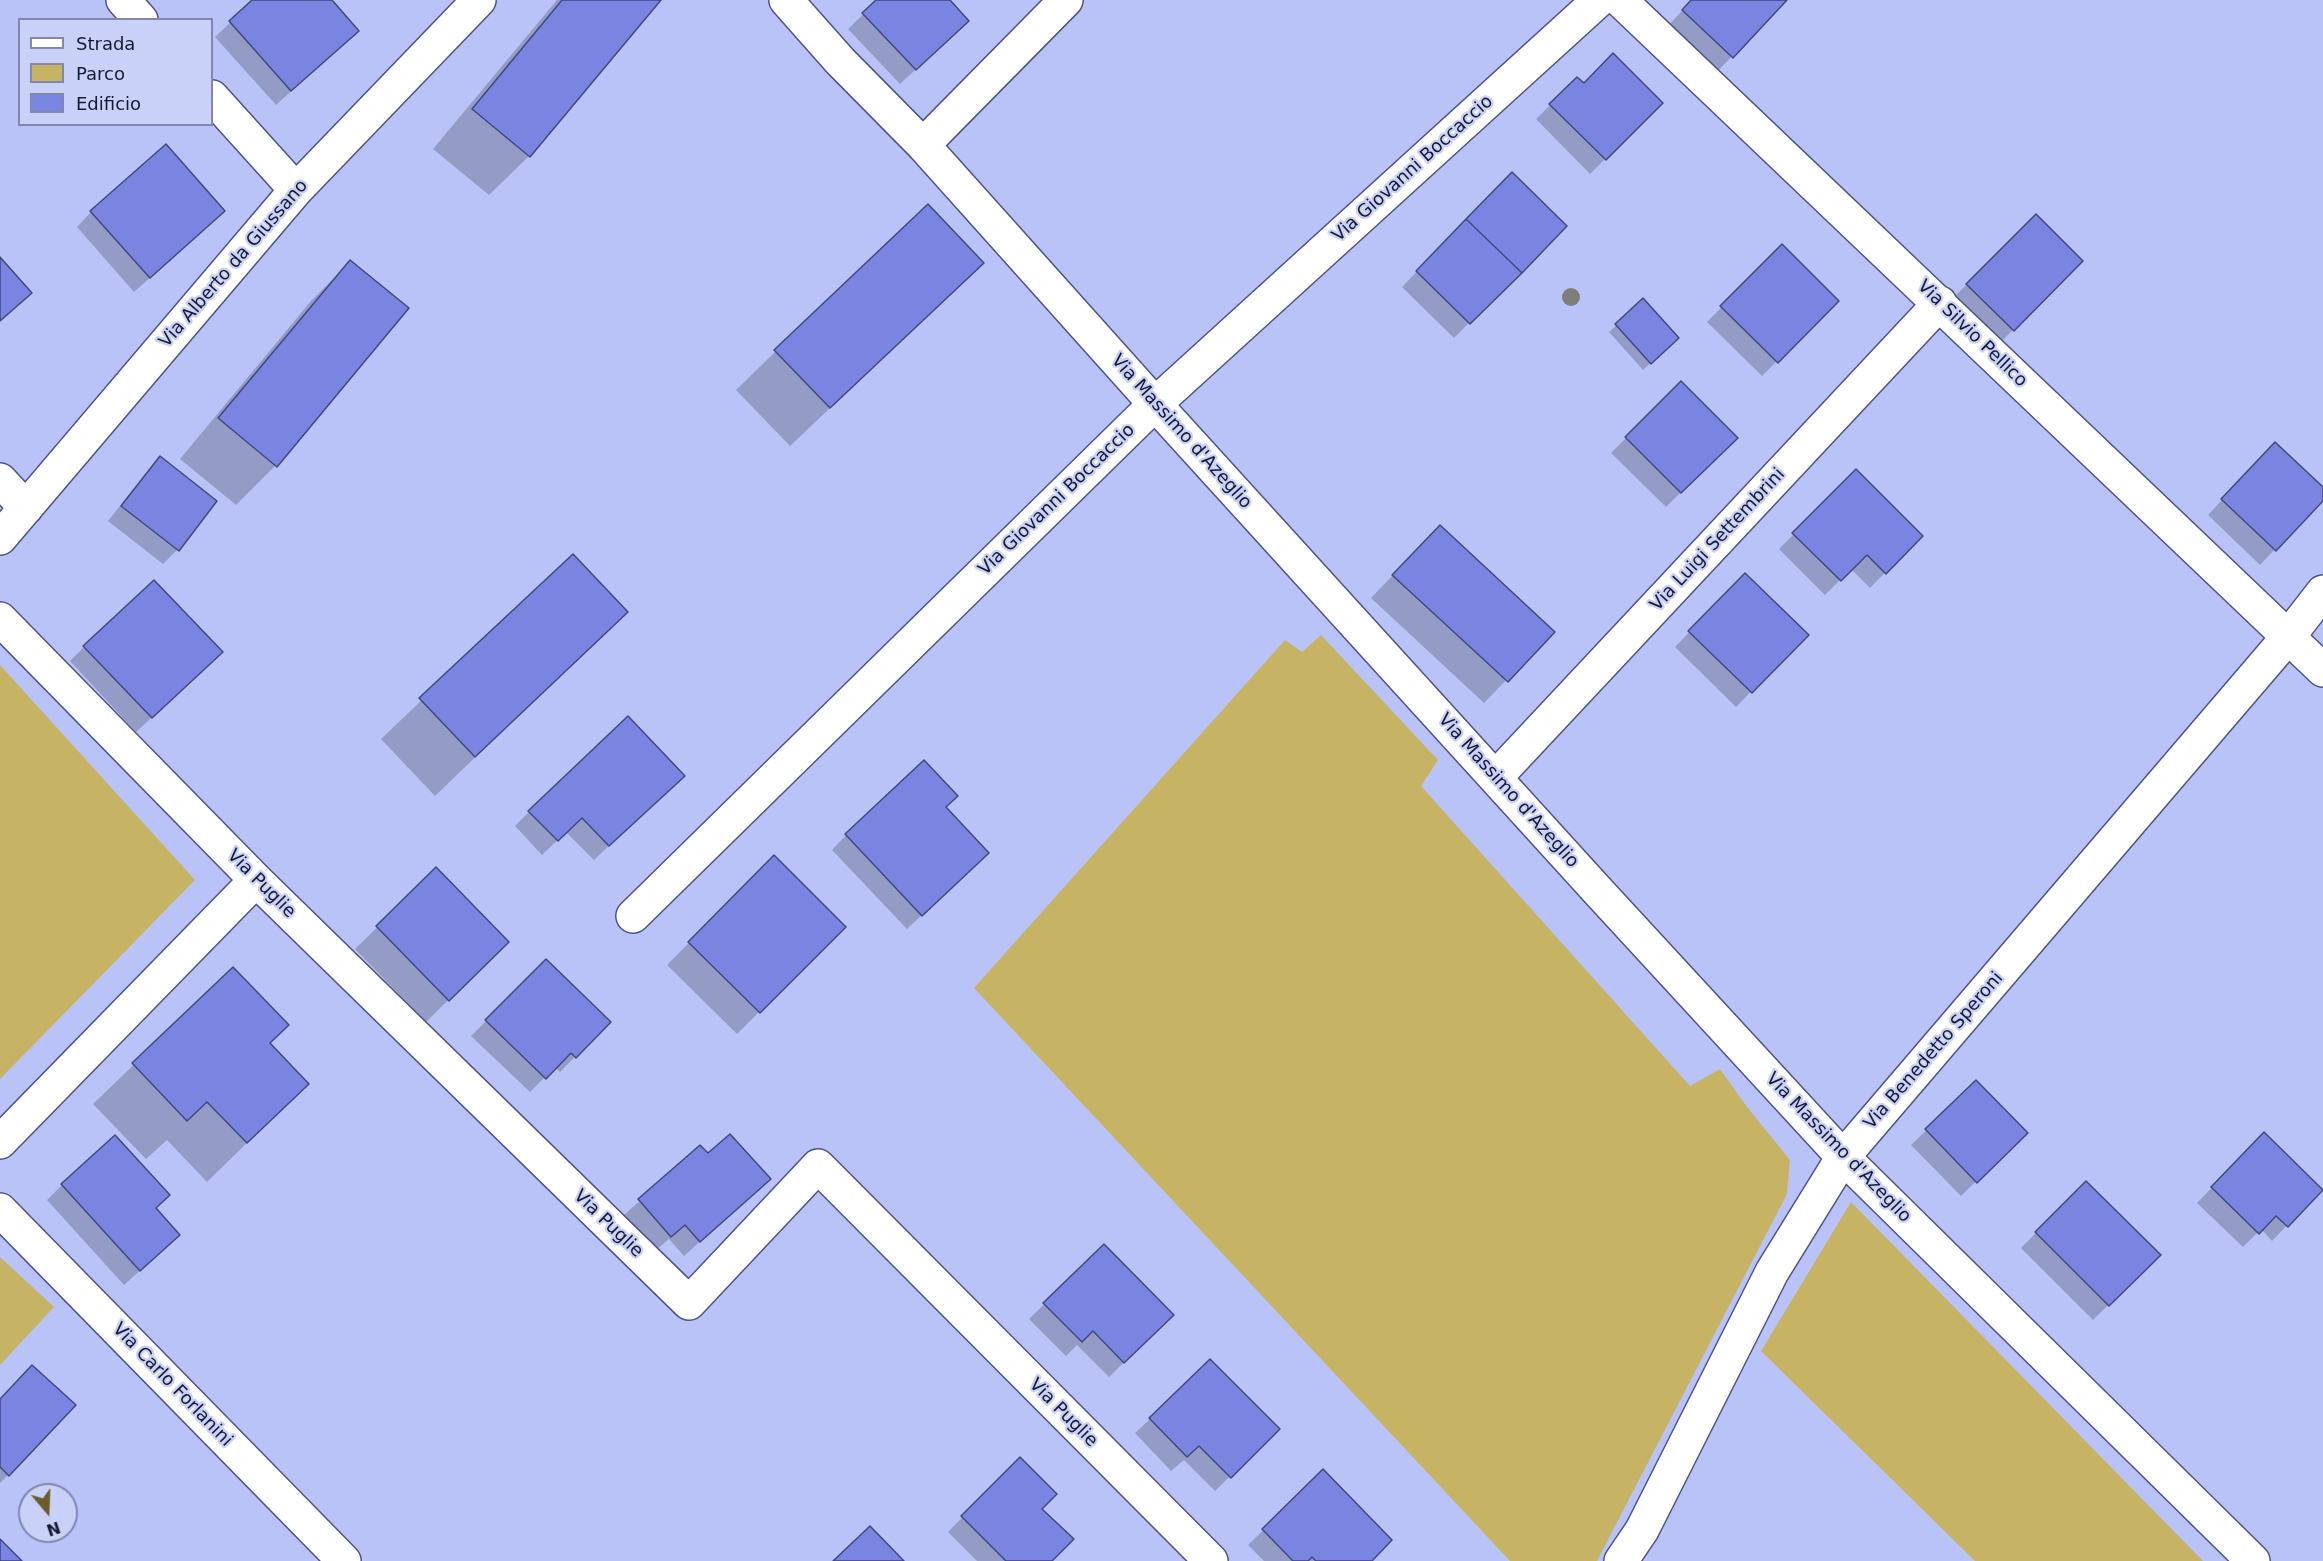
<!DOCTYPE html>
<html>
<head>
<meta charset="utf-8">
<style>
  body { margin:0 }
  #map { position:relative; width:2323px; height:1561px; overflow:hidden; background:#b9c3f8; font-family:"DejaVu Sans",sans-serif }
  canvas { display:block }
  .legend { position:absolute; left:18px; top:18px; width:195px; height:108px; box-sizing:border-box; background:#c9d1f9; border:2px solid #8187a9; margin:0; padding:8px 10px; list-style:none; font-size:18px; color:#161932 }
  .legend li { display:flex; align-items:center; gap:12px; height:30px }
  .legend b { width:30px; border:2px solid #8187a9 }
  .north { position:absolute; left:18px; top:1483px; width:60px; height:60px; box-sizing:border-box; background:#c9d1f9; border:2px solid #8187a9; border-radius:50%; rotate:161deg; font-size:16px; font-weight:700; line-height:24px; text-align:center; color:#161932 }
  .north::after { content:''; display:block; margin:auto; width:21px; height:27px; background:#6a5e2b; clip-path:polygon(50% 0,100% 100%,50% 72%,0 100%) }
</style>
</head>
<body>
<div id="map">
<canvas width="2323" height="1561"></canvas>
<ul class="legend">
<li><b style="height:8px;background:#fff"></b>Strada</li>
<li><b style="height:16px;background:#c7b364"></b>Parco</li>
<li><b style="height:16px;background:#7985e0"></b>Edificio</li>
</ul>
<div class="north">N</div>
</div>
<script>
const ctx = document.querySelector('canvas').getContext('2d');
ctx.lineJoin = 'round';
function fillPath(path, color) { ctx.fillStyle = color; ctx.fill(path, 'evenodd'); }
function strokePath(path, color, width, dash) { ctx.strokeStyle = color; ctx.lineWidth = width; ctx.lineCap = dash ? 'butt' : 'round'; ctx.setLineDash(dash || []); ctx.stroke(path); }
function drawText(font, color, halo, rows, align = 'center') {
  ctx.font = font + ' "DejaVu Sans",sans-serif'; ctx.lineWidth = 4.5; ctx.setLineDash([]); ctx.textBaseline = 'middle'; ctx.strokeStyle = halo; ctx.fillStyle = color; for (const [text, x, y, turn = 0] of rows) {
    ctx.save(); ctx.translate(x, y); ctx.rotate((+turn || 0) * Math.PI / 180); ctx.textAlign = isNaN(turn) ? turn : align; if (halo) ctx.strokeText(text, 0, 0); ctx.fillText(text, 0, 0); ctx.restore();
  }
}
fillPath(new Path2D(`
  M1321,635l117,125 -17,26 269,300 30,-17 27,38 43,53 -3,34 -190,367h-87l-536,-573 311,-348 17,12z
  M0,665l195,215 -195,199z
  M1851,1202l352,359h-228l-214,-210z
  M0,1257l54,50 -54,58z`), '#c7b364');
fillPath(new Path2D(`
  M254,0h76l12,45 -66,60 -61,-68z
  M557,0h102l-130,156 -40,39 -56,-46z
  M878,0h70l4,36 -52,48 -52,-55z
  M1692,0h93l-68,72 -49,-46z
  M1577,79l6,7 78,17 -71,71 -54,-55z
  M1512,174l53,52 -111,112 -52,-51z
  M91,212l117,14 -74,66 -57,-65z
  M2036,216l45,45 -83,84 -46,-46z
  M1782,246l55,55 -75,75 -55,-54z
  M350,262l-75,204 -39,39 -56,-46 131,-158z
  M1643,301l27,44 -27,25 -34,-38z
  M942,302l-152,144 -54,-56 40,-39z
  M1681,383l55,55 -70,69 -55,-54z
  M160,458l17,92 -14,14 -55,-43 38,-48z
  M2260,459l63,30v10l-63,66 -52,-50z
  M1856,472l65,64 -51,52 -19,-19 -26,26 -46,-46z
  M1418,549l135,83 -69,71 -113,-105z
  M573,556l53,56 -191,184 -54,-57z
  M1745,575l61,60 -70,72 -61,-60z
  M84,647l122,20 -70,65 -66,-71z
  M668,790l-74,70 -28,-28 -24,23 -27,-29 14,-14z
  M944,808l28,60 -65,61 -75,-79 14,-15z
  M774,857l70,70 -107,107 -70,-69z
  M436,870l49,94 -59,58 -71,-73z
  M546,961l63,61 -49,50 -5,-5 -25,25 -59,-56z
  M233,969l35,74 39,41 -100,98 -40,-42 -21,19 -53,-55z
  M1976,1082l50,51 -65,63 -50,-51z
  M2264,1134l57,56 -49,51 -11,-12 -18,18 -46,-44z
  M700,1147l8,8 61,24 -85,77 -15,-17 -13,11 -32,-35z
  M2086,1183l73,72 -66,65 -72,-72z
  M62,1185l92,24 9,41 -39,35 -77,-85z
  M1104,1246l68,69 -63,62 -32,-32 -11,11 -37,-37z
  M0,1400l8,75 -8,8z
  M1150,1419l128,10 -63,62 -31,-31 -13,11 -36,-38z
  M1020,1459l30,102h-73l-29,-29z
  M1323,1472l47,89h-106l-16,-16z`), '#0003');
const building = new Path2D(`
  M252,0h80l27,31 -68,60 -62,-70z
  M562,0h99l-131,157 -58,-48z
  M876,0h74l19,21 -53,49 -54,-57z
  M1691,0h96l-54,58 -51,-48z
  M1613,53l50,50 -57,57 -57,-56 28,-27 7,6z
  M166,144l59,67 -75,67 -60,-67z
  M1512,172l55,54 -45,47 -56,-54z
  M928,204l56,59 -154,145 -56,-58z
  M2036,214l47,47 -69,70 -48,-47z
  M1466,219l56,54 -52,51 -54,-53z
  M1782,244l57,57 -61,62 -58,-57z
  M0,257l32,36 -32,28z
  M350,260l59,48 -132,159 -59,-49z
  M1643,298l36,40 -28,26 -36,-40z
  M1681,381l57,57 -57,55 -56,-56z
  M2275,442l48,45v14l-47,50 -55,-52z
  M160,456l57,45 -38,50 -58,-45z
  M1856,469l67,67 -37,38 -19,-19 -26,26 -49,-48z
  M1440,525l115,107 -47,50 -116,-107z
  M573,554l55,58 -153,145 -56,-59z
  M1745,573l64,62 -57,58 -64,-62z
  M154,580l69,72 -71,66 -69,-72z
  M628,716l57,60 -76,70 -27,-28 -24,23 -30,-30z
  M924,760l34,36 -12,11 43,46 -67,63 -77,-82z
  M774,855l72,72 -86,86 -72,-71z
  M436,867l73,75 -60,59 -73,-75z
  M546,959l65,63 -35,36 -5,-5 -25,26 -61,-59z
  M233,967l56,58 -19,18 39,41 -62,59 -40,-41 -20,19 -55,-58z
  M1976,1080l52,53 -51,50 -52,-54z
  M2264,1132l59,58 -35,37 -12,-11 -17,18 -48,-47z
  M730,1134l41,45 -71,63 -15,-17 -14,12 -33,-38 62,-54 8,8z
  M115,1135l55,60 -14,13 24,27 -40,36 -79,-87z
  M2086,1181l75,74 -52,51 -74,-74z
  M1104,1244l70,71 -50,48 -31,-32 -11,11 -39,-39z
  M1210,1359l70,70 -49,49 -32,-32 -12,11 -38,-39z
  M32,1365l44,40 -67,71 -9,-9v-68z
  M1020,1457l37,37 -15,15 32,30 -22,22h-46l-45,-45z
  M1323,1469l69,71 -20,21h-56l-4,-4 -4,4h-15l-31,-32z
  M870,1526l34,35h-71z
  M0,1539l22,22h-22z`);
fillPath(building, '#7985e0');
strokePath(building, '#414881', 1.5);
const minor = new Path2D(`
  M123,0l18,20
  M786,0l54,61 83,84 232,259 442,486 246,267 410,404
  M1620,0l703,670
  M212,97l84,93
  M923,145l143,-145
  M0,480l26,28
  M0,538l296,-348 183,-190
  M0,619l256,261 433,423 129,-137 393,395
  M1496,777l444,-474
  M633,916l522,-512 444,-404
  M0,1142l256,-262
  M0,1210l344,351
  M1621,1561l21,-31 130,-258 71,-115 445,-520 35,-45`);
strokePath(minor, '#4b538e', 36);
strokePath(minor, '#fff', 33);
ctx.fillStyle = '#7f7d7b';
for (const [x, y] of [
  [1571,297]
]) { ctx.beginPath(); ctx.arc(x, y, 9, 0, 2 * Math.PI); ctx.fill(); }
drawText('18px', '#161932', '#c9d1f9', [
  ["Via Giovanni Boccaccio",1413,169,-42],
  ["Via Alberto da Giussano",234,264,-49],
  ["Via Silvio Pellico",1972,334,44],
  ["Via Massimo d'Azeglio",1181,432,48],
  ["Via Giovanni Boccaccio",1057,500,-44],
  ["Via Luigi Settembrini",1718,540,-47],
  ["Via Massimo d'Azeglio",1508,791,48],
  ["Via Puglie",261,884,45],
  ["Via Benedetto Speroni",1934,1051,-49],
  ["Via Massimo d'Azeglio",1838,1148,46],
  ["Via Puglie",608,1224,44],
  ["Via Carlo Forlanini",172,1385,46],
  ["Via Puglie",1063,1413,45]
]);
</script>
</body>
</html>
